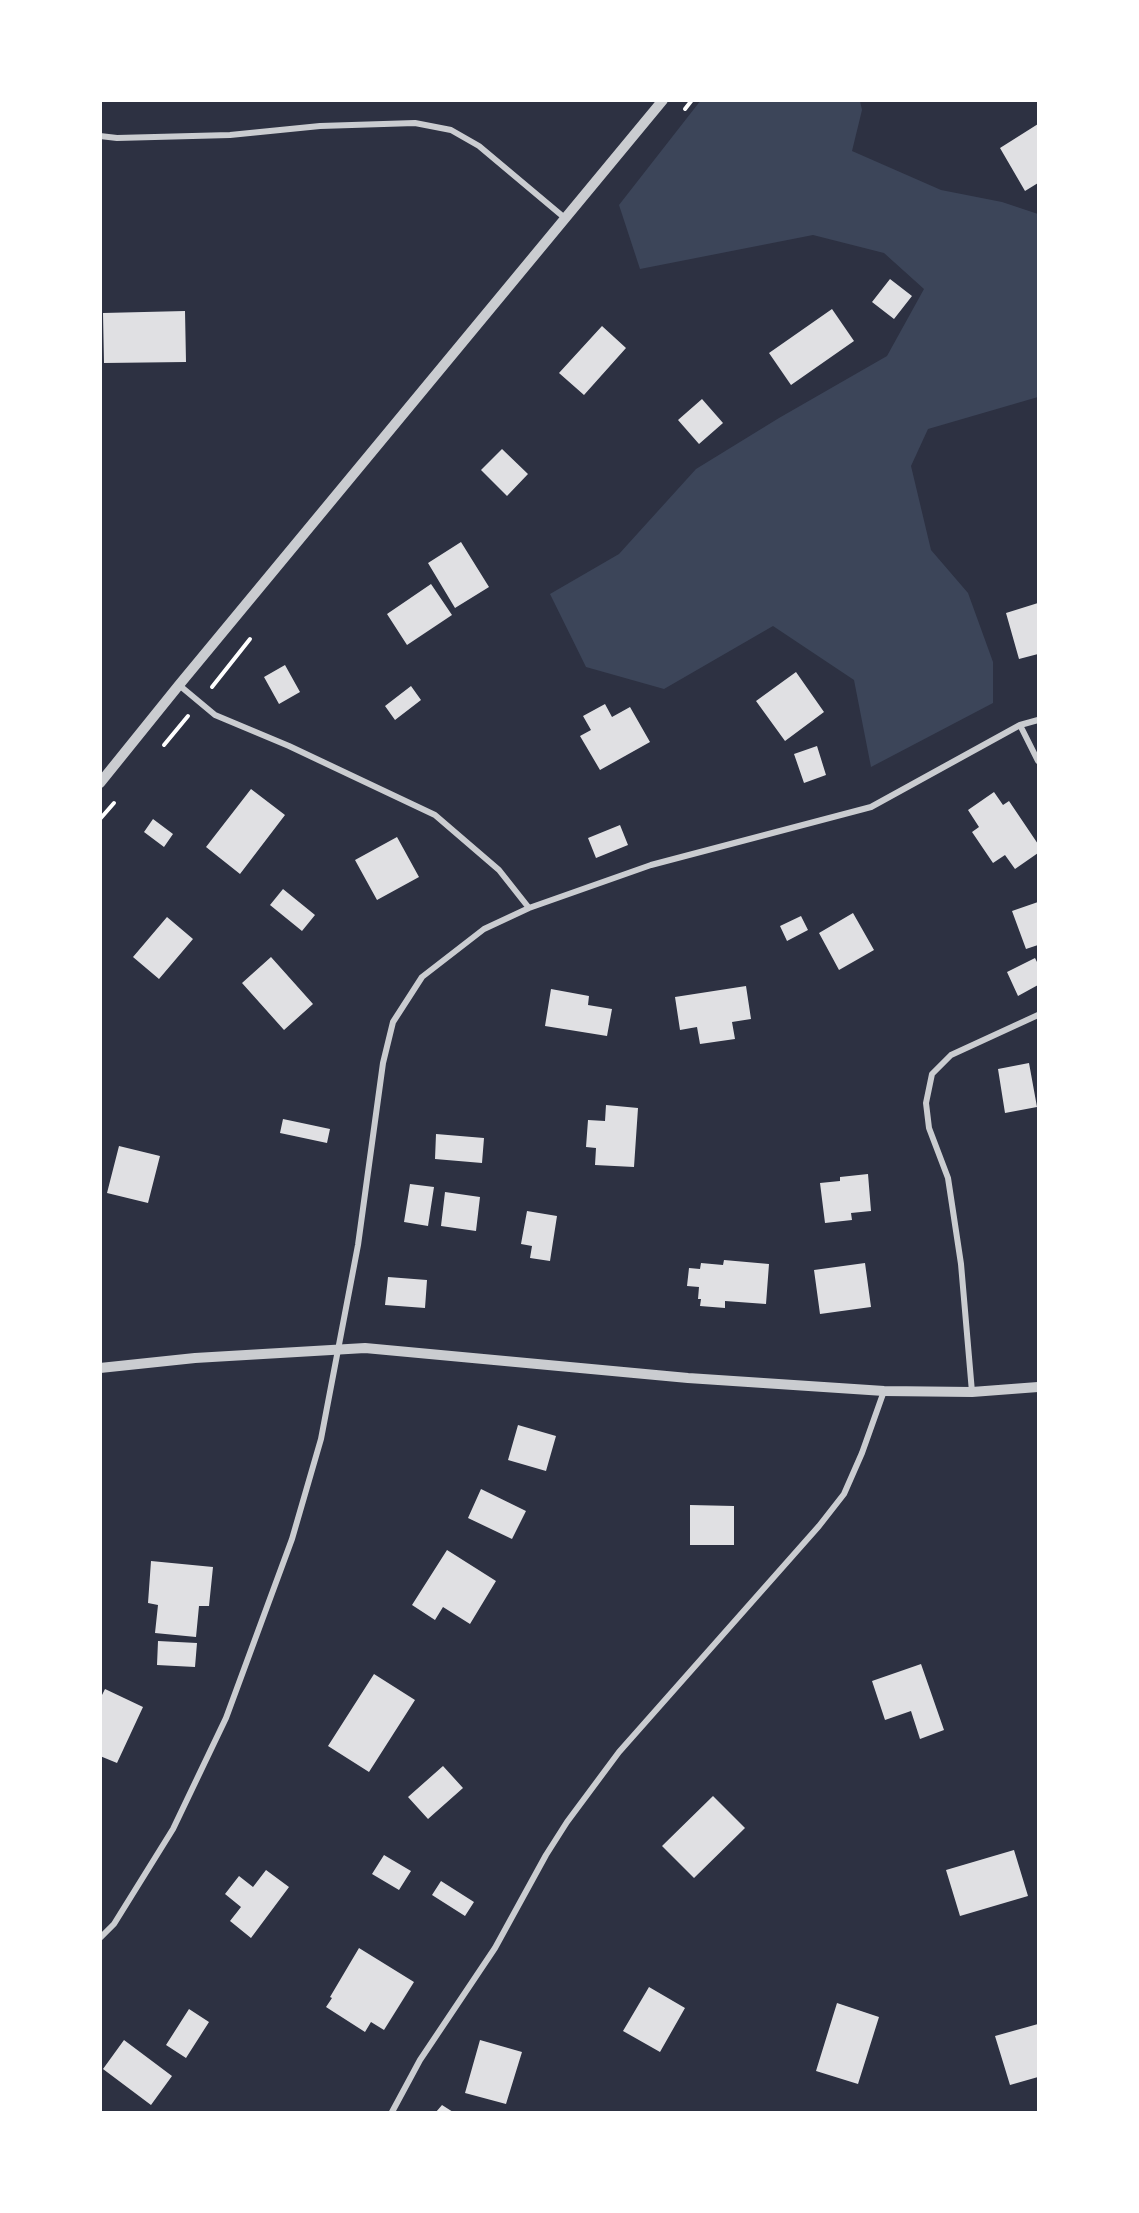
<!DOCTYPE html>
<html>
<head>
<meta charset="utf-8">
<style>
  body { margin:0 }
  #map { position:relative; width:1139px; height:2213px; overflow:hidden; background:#2d3142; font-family:Arial,sans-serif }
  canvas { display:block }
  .frame { position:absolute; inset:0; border:102px solid #fff; pointer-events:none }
</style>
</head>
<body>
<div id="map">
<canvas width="1139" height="2213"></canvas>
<div class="frame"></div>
</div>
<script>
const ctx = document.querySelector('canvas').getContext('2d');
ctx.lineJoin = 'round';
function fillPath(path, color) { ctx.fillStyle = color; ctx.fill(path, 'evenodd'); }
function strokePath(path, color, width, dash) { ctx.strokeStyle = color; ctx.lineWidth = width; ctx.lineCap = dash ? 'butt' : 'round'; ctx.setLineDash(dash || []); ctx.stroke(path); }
fillPath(new Path2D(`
  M701,100l159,1 2,9 -10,41 89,39 61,12 36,12v183l-110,32 -17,37 20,84 37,43 25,69v41l-122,64 -17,-87 -81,-54 -109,63 -78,-22 -36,-73 69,-40 77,-85 83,-51 108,-62 37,-67 -40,-36 -71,-18 -173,34 -21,-64z`), '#3c4559');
fillPath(new Path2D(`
  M1038,124v59l-13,8 -25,-43z
  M890,279l22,17 -18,23 -22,-17z
  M832,309l22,32 -63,44 -22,-32z
  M185,311l1,51 -82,1 -1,-50z
  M602,326l24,22 -42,47 -25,-22z
  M702,399l21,24 -24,21 -21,-24z
  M502,449l26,25 -21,22 -26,-26z
  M461,542l28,45 -34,21 -27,-45z
  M431,584l21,31 -45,30 -20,-31z
  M1038,603v51l-19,5 -13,-46z
  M285,665l15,27 -21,12 -15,-27z
  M796,672l28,40 -39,29 -29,-40z
  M411,686l10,14 -26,20 -10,-14z
  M605,704l7,13 18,-10 20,35 -50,28 -20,-34 11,-6 -8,-14z
  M817,746l9,29 -22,8 -10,-29z
  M251,789l34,26 -45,59 -34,-27z
  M994,792l9,13 6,-4 29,43v9l-23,16 -10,-14 -12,8 -21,-31 7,-5 -11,-17z
  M153,819l20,15 -9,13 -20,-15z
  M620,825l8,20 -32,13 -8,-20z
  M397,837l22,40 -42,23 -22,-40z
  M283,889l32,26 -13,16 -32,-26z
  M1038,902v43l-12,4 -14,-38z
  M853,913l21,37 -35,20 -20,-37z
  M801,916l7,14 -21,11 -7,-15z
  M167,917l26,22 -34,40 -26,-22z
  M271,957l42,47 -29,26 -42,-47z
  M1035,958l3,6v21l-20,11 -11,-24z
  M746,986l5,33 -19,3 3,17 -35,5 -3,-17 -17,3 -5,-33z
  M551,989l38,7 -1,9 24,4 -5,27 -62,-10z
  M1029,1063l8,44 -32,6 -7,-44z
  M606,1105l32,3 -4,59 -39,-2 1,-17 -10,-1 2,-27 17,1z
  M283,1119l47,10 -3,14 -47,-10z
  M436,1134l48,4 -2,25 -47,-4z
  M119,1146l41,10 -12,47 -41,-10z
  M868,1174l3,37 -20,2 1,7 -27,3 -5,-40 20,-2v-4z
  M410,1184l24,3 -6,39 -24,-4z
  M445,1192l35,5 -4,34 -35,-5z
  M527,1211l30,5 -7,45 -20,-3 2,-12 -11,-2z
  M724,1260l45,4 -3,40 -41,-3v7l-25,-2 1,-7h-3l1,-12 -12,-1 2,-18 11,1 1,-6 22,2z
  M865,1263l6,44 -51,7 -6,-44z
  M388,1277l39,3 -2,28 -40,-3z
  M518,1425l38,11 -10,35 -38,-11z
  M481,1489l45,22 -14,28 -44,-21z
  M690,1505l44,1v39h-44z
  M447,1550l49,31 -26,43 -27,-17 -8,13 -23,-15z
  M151,1561l62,6 -4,39h-10l-3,31 -41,-4 3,-28 -10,-2z
  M158,1641l39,2 -2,24 -38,-2z
  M921,1664l23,66 -24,9 -9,-28 -26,9 -13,-39z
  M374,1674l41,26 -46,72 -41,-26z
  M105,1689l38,18 -26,56 -17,-7v-57z
  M443,1766l20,22 -35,31 -20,-22z
  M713,1796l32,32 -51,50 -32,-32z
  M1014,1850l14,46 -68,20 -14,-46z
  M384,1855l27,16 -12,19 -27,-16z
  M266,1870l23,17 -38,51 -21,-17 11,-14 -16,-13 14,-18 14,11z
  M441,1881l33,21 -9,14 -33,-21z
  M359,1948l55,34 -30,48 -13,-8 -6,10 -39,-25 6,-9 -2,-1z
  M649,1987l36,21 -25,44 -37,-21z
  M837,2003l42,14 -21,67 -42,-13z
  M189,2009l20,13 -23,36 -20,-13z
  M1038,2024v53l-28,8 -15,-49z
  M124,2040l48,36 -21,29 -48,-36z
  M480,2040l42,12 -16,52 -41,-11z
  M442,2105l11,7h-17z`), '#e0e0e3');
strokePath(new Path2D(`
  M685,109l7,-9
  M212,687l38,-48
  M164,745l24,-29
  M100,819l14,-16`), '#fff', 4);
strokePath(new Path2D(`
  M100,136l17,2 113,-3 90,-9 95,-3 36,7 28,16 87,73
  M179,685l36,30 74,31 146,69 64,55 30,38
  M1020,725l18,36
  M972,1392l-11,-128 -13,-86 -19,-50 -3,-25 6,-29 19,-19 87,-40
  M100,1938l14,-14 59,-95 53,-111 66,-179 29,-100 37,-194 25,-182 10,-41 29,-45 62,-48 45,-21 122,-43 220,-58 149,-82 18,-5
  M392,2112l28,-52 75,-112 51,-93 21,-33 52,-70 200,-226 25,-32 18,-41 22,-62`), '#caccd0', 6);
strokePath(new Path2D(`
  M100,783l79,-98 484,-585
  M100,1368l95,-10 170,-10 323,30 196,13 88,1 66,-5`), '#caccd0', 10);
</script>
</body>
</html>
